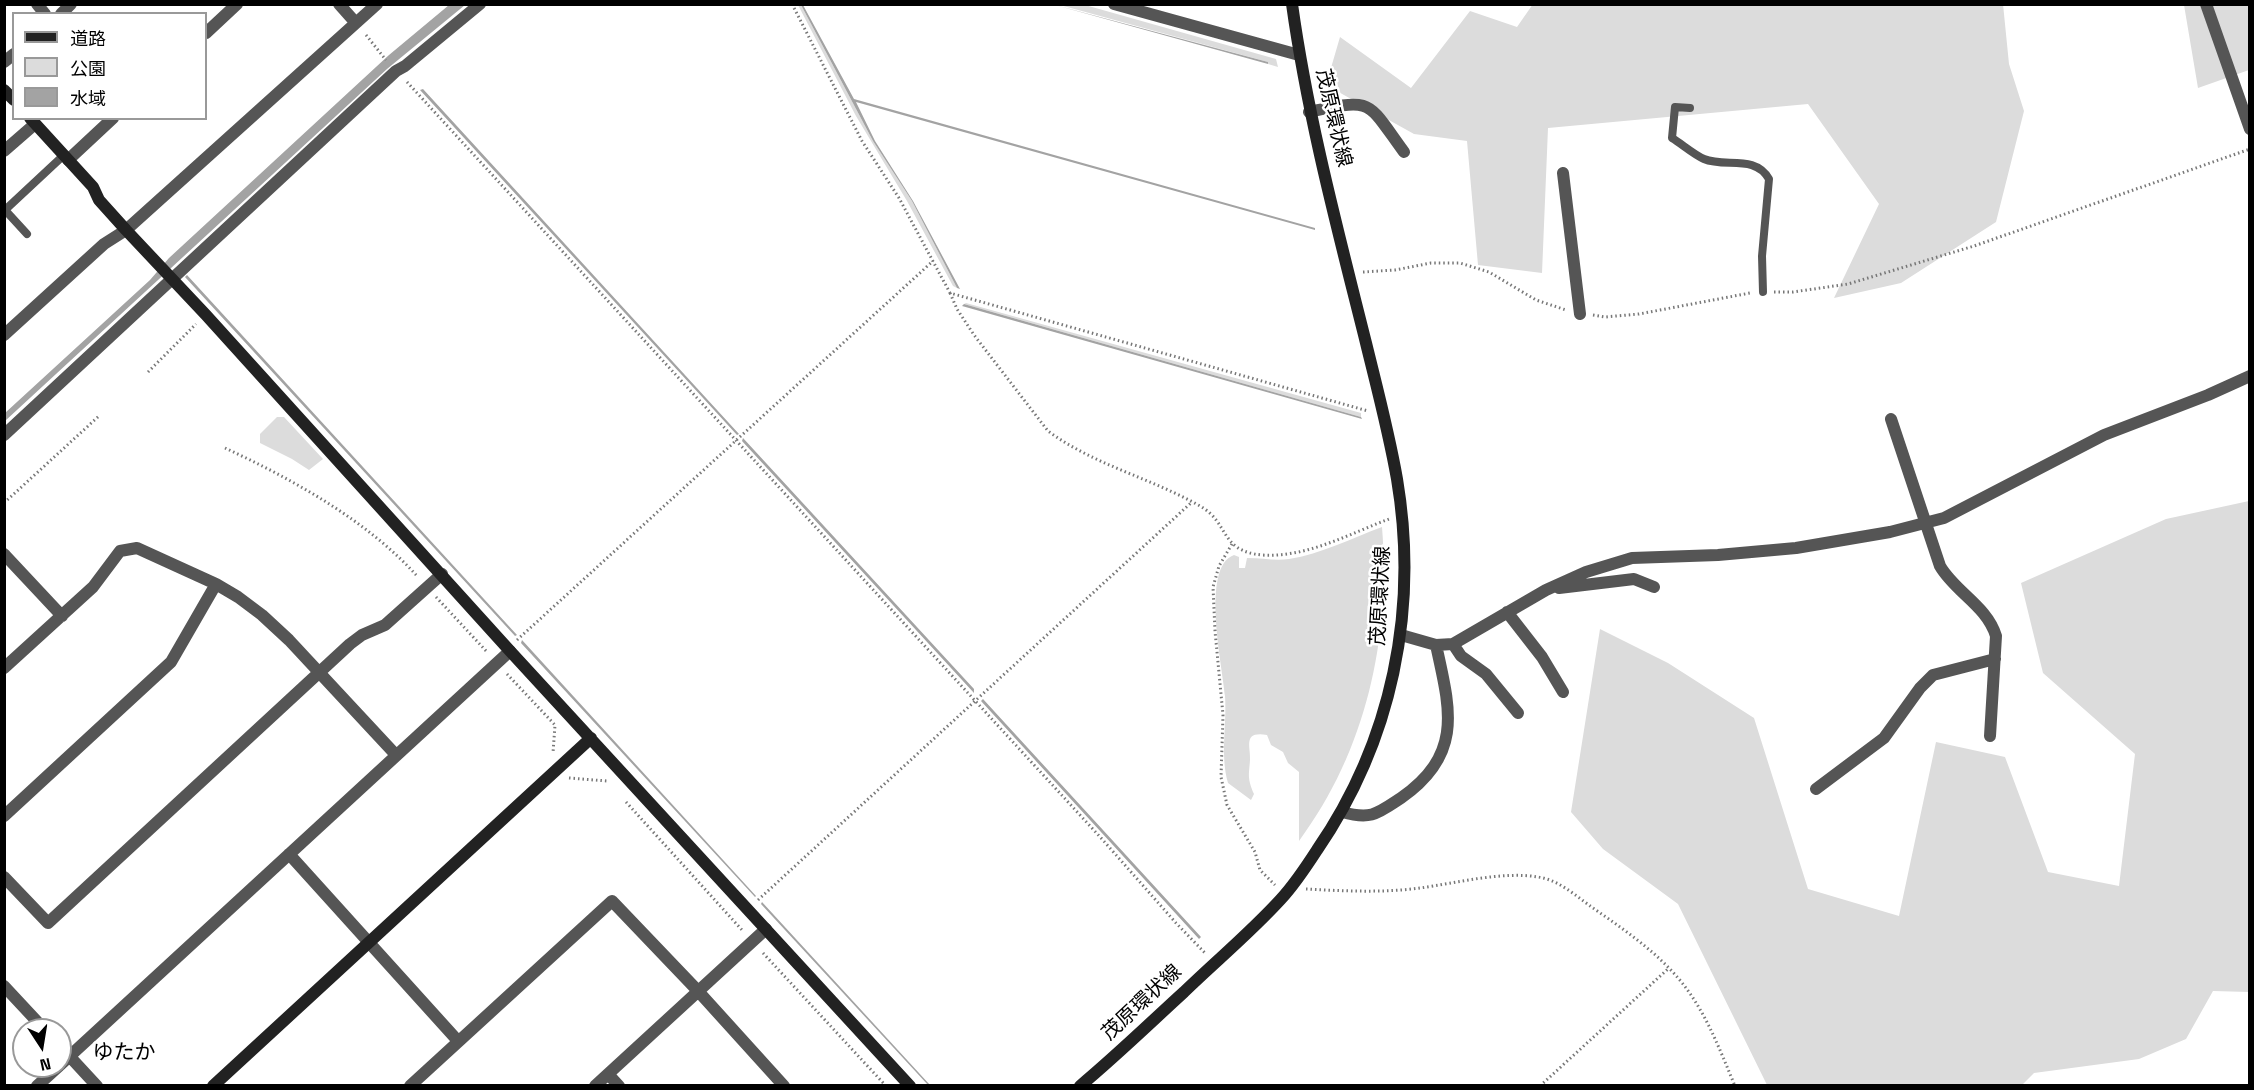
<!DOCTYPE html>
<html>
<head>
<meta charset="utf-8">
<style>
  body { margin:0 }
  #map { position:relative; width:2254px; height:1090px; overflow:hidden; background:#fff; font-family:"Space Grotesk","Noto Sans JP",sans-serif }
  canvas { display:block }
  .frame { position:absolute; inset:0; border:6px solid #000; pointer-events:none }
  .legend { position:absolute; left:12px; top:12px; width:195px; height:108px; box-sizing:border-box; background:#fff; border:2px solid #999; margin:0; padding:8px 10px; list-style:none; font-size:18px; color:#000 }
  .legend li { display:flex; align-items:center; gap:12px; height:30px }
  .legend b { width:30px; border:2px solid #999 }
  .north { position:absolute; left:12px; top:1018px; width:60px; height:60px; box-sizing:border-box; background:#fff; border:2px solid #999; border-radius:50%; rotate:168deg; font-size:16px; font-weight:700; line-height:24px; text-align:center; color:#000 }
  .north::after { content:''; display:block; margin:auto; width:21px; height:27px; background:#000; clip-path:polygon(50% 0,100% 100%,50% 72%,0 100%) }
</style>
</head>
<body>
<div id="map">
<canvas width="2254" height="1090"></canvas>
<div class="frame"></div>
<ul class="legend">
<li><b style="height:8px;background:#222"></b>道路</li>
<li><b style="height:16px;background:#dcdcdc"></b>公園</li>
<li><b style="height:16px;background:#a3a3a3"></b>水域</li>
</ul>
<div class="north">N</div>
</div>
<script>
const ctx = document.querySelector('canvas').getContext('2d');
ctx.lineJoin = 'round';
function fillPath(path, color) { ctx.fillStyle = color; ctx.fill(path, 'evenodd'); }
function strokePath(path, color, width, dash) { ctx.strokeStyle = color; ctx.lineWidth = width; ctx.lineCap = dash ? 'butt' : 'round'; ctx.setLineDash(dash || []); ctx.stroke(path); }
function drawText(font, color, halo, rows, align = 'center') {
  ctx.font = font + ' "Space Grotesk","Noto Sans JP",sans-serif'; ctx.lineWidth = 5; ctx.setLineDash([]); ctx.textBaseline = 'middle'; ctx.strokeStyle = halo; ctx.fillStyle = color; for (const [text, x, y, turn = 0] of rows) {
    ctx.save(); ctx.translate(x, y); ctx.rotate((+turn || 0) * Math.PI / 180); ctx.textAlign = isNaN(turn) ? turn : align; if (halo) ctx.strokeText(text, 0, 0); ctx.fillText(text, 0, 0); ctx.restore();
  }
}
fillPath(new Path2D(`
  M1533,4h470l6,60 15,47 -28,111 -95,61 -67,15 45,-94 -71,-100 -260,24 -6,145 -64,-8 -11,-124 -53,-7 -88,-49 14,-48 71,51 59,-77 47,16z
  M798,5h3l72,136 39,60 45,87 -4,-2 -46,-85 -51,-85z
  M1060,5h25l191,54 2,8 -10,-3v-2z
  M2184,5h65v65l-51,18z
  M966,303l395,110v4l-397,-113z
  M277,417h7l39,42 -14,11 -17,-11 -32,-16v-9z
  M2249,501v491l-36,-1 -27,48 -47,20 -105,14 -12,12h-255l-89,-181 -75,-55 -32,-37 29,-183 68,34 86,55 54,171 91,27 37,-174 69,15 43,115 71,14 16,-132 -92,-81 -22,-90 145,-64z
  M1382,527c9,111 -16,224 -83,314v-69l-11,-9 -5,-11 -12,-7 -4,-10c-25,-4 -16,12 -17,25 -1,15 -3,18 4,34l-3,6 -23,-17c-8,-29 -1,-58 -3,-87 -2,-28 -25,-129 9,-141l5,2v11h6l2,-10c15,0 28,3 42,1 32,-5 63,-21 93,-32z`), '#dcdcdc');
fillPath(new Path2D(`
  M449,5h16l-78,64 -382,352v-8l145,-133 19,-22 220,-203z
  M801,5h2l51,94 461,129v2l-459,-128 19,39 38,60 47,88 -3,-1 -45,-87 -39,-60z
  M1055,5l213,57v2z
  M423,89l316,345 -2,1 -317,-345z
  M187,275l330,360 -2,1 -330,-359z
  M964,304l397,113 1,2 -400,-113z
  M743,438l231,251v4l-232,-252z
  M522,640l234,256 -1,1 -234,-254z
  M983,699l218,238 -2,2 -218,-238z
  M762,902l168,183h-2l-167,-181z`), '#a3a3a3');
strokePath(new Path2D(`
  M792,4l70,137 37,57 51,95 418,118
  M366,35l20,25
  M407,82l695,757 74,84 29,30
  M1363,272l32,-2 36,-7h29l29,9 47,28 30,10
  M1774,292h19l55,-8 126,-38 276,-97
  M950,293l7,16 17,26 74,96c46,34 103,47 152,75 30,17 19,45 62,49 44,3 87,-21 127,-36
  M1593,315l12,2 34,-3 111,-21
  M148,372l48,-48
  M225,448c67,31 143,73 192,128
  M4,503l95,-87
  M1232,544l-13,22 -6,21 2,44 8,84 -2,62 6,28 28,47 5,18 15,15
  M436,597l52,56
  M517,640l416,-379
  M507,674l48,51 -2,28
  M569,778l38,3
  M626,802l116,128
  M1306,889c38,2 77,4 114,-1 36,-5 83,-17 118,-11 21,3 38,19 55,31 36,25 74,51 98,87 19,28 31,60 44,91
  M758,900l434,-398
  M763,953l123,133
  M1540,1086l129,-118`), '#777', 3, [1.5, 3]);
strokePath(new Path2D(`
  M1690,108l-15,-1 -3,31c10,6 21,16 32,21 21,9 51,-5 65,20l-7,77 1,36
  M27,234l-22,-24 59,-55`), '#555', 8);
strokePath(new Path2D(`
  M37,4l8,10
  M339,4l16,18
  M1114,4l185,51
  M2206,4l44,125
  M61,14l10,-10
  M206,33l31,-29
  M4,62l10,-8
  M1309,112c65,-14 57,-12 95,40
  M4,151l31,-27
  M68,160l45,-42
  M1563,173l17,141
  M4,335l100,-91 22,-14 251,-226
  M1891,419l49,147c15,26 47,40 56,70l-6,100
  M4,435l392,-364 9,-5 75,-62
  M4,554l58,62
  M1559,588l75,-9 20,8
  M1507,612l35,45 21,35
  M1401,635l35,10 17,-1 93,-54 40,-18 46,-14 86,-3 78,-7 94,-16 54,-14 160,-83 104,-40 42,-19
  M1453,644l8,12 25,18 32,39
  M4,668l89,-81 27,-36 17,-3 79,36 22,13 24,18 27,25 107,115
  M1816,789l68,-51 36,-50 13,-13 62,-16
  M1342,812c29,8 35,2 59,-14 63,-44 49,-89 35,-153
  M4,816l167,-154 45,-78
  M289,854l169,187
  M4,877l44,46 302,-279 12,-9 23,-10 57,-51
  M4,986l41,44
  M60,1046l37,40
  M60,1065l450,-414
  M608,1074l11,12
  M37,1086l22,-20
  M410,1086l202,-185 86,90 86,95
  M595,1086l171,-157`), '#555', 12);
strokePath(new Path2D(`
  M4,90l10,10
  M30,118l63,69 6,13 27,30 80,85 304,336 400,435
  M213,1086l378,-348
  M1080,1086c36,-30 70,-63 104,-94 32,-31 67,-60 97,-93 13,-14 25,-32 36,-49 75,-109 102,-240 80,-371 -8,-46 -20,-91 -31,-136 -28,-112 -58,-224 -74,-339`), '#222', 12);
drawText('20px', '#000', '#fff', [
  ["茂原環状線",1333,118,77],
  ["茂原環状線",1381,596,-87],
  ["茂原環状線",1142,1003,-43]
]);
drawText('21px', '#000', '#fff', [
  ["ゆたか",124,1053]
]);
</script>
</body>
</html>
